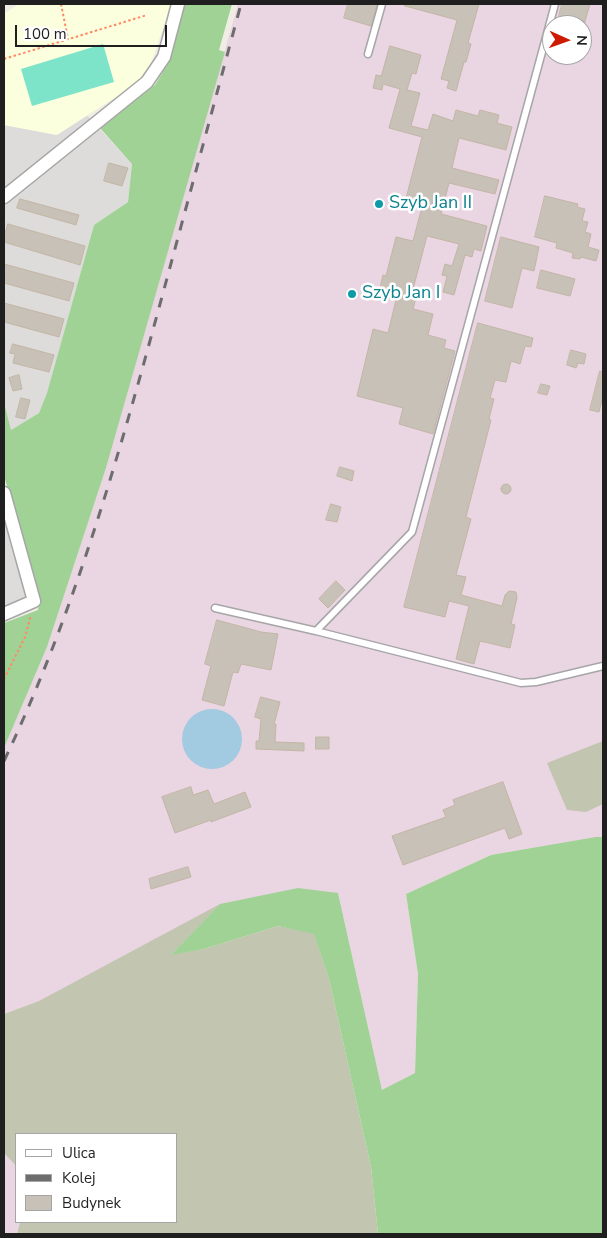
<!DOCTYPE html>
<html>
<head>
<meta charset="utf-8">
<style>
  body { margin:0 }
  #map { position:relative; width:607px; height:1238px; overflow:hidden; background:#f0eee4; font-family:"Nunito Sans",sans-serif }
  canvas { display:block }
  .frame { position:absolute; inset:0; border:5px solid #1f1f1f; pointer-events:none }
  .legend { position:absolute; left:15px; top:1133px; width:162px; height:90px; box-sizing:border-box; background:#fff; border:1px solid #a5a5a5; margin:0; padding:6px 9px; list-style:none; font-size:15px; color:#1f1f1f }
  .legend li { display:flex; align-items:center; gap:10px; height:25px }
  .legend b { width:25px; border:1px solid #a5a5a5 }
  .north { position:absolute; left:542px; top:15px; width:50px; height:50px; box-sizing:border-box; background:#fff; border:1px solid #a5a5a5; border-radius:50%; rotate:92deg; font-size:14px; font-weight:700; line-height:20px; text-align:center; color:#1f1f1f }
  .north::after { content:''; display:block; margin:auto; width:18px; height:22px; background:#cd1a00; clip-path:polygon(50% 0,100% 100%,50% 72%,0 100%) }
  .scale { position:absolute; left:15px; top:25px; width:152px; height:22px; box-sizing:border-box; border:2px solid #1f1f1f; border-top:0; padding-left:6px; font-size:15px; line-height:18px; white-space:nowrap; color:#1f1f1f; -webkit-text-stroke:4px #fff; paint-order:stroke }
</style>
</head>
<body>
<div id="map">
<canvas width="607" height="1238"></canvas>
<div class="frame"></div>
<ul class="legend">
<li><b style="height:6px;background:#fff"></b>Ulica</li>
<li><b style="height:6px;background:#6d6d6d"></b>Kolej</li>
<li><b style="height:14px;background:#c8c1b7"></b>Budynek</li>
</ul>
<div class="north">N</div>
<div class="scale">100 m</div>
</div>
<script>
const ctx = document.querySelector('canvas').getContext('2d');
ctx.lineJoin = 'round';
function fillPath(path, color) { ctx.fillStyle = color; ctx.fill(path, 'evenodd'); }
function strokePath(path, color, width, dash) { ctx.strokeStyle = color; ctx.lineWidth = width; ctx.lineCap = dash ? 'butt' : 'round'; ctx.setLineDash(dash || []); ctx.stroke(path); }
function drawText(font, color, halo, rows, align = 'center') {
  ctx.font = font + ' "Nunito Sans",sans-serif'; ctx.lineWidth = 5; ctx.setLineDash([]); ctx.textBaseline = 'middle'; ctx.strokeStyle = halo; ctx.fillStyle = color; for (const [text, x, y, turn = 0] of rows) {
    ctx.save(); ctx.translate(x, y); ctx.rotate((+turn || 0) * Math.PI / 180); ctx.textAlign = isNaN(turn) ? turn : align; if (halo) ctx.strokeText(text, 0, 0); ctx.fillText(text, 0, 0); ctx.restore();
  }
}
fillPath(new Path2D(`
  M87,115l45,49 -4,38 -34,23 -47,169 -8,19 -28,17 -7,-28v-277l53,10z
  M4,514l23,82 -9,8 -14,5z`), '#dddcdb');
fillPath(new Path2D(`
  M238,4h365v833l-112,18 -85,39 12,80 -3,99 -33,18 -44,-198 -334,121v-266l43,-101 59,-179zM552,25h30v30h-30z
  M4,1153l12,13v56h4l-3,12h-13z`), '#ead5e3');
fillPath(new Path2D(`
  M19,4h152l-23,69 -6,7 -85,55 -53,-10v-111z`), '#fbffde');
fillPath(new Path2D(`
  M603,741v63l-17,8 -19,-2 -20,-47z
  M220,904l-48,50 32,-5 74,-23 36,7 15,46 42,188 7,67h-361l3,-12h156v-88h-160v32l-12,-13v-139l35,-13z`), '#c2c5af');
fillPath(new Path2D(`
  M184,4h48l-13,46 6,2 -119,416 -59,179 -43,101v-125l34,-13 1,-15 -35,-119v-74l7,28 28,-17 8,-20 47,-168 34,-23 4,-38 -32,-36 55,-43 14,-23z
  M596,837h7v397h-225l-7,-67 -42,-188 -15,-45 -36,-8 -74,23 -33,6 49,-51 78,-16 40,5 44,197 33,-17 3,-99 -12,-80 85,-39z`), '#a0d296');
fillPath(new Path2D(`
  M103,44l11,38 -82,24 -11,-37z`), '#7de4c9');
fillPath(new Path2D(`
  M182 739a30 30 0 1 1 60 0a30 30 0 1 1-60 0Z`), '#a2cae1');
const building = new Path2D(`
  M348,4h29l-6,22 -27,-8z
  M405,4h74l-11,39 3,1 -5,18h-2l-8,29 -9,-3 2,-7 -8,-2 16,-59 -52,-14z
  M562,4h28l-6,21h-27z
  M390,46l31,9 -5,19 -4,-1 -5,17 13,3 -9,33 17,4 5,-16 20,7 3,-11 22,6 2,-6 19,5 -2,8 15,4 -6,23 -47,-12 -7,30 47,12 -4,14 -46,-11 -8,31 46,12 -6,25 -7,-2 -2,8 -7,-2 -11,40 -11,-3 4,-16 -5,-1 3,-11 7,2 7,-22 -32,-8 -15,57 5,1 -4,15 20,5 -5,21 18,5 -2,8 11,3 -22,83 -34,-10 4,-16 -46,-12 16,-67 15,4 8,-33 -11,-2 1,-4 -7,-2 4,-17 3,1 10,-39 17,4 9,-34 -17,-5 17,-65 -33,-9 11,-39 -17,-5 -1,6 -9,-2 3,-13 5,1z
  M109,163l19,5 -6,18 -18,-5z
  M545,196l33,8 -1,3 8,2 -3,12 6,1 -3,10 6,2 -3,13 11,3 -3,11 -15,-4 -1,2 -8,-1 1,-5 -17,-5 1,-5 -22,-6z
  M20,199l59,16 -3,10 -59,-17z
  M8,224l77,22 -5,19 -76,-23v-9h1z
  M501,237l38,10 -5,24 -12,-3 -10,40 -27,-7z
  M4,264l70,19 -5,18 -65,-18z
  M541,270l34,9 -5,17 -33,-8z
  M4,303l60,16 -5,18 -55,-15z
  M478,323l55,15 -2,9 -6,-1 -5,18 -9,-3 -5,21 -11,-2 -5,18 4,1 -5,20 2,1 -25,97 5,2 -15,56 10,2 -5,18 41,11 3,-11 4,-4 7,1 1,6 -6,26 4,1 -5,23 -30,-7 -6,23 -18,-5 13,-53 -20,-5 -4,16 -41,-10z
  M13,344l41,11 -5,17 -36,-9 2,-9 -5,-1z
  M571,350l15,4 -2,10 -6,-1 -2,5 -9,-3z
  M600,371l3,1v24l-4,16 -9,-2z
  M19,375l3,14 -9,2 -4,-13z
  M541,384l9,2 -3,9 -9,-2z
  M21,398l9,2 -5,19 -9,-2z
  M340,467l14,4 -2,10 -15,-5z
  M501 489a5 5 0 1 1 10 0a5 5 0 1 1-10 0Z
  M331,504l10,3 -4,15 -11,-2z
  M336,581l9,9 -17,18 -9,-9z
  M217,620l44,12 17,2 -7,36 -30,-6 -3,9 -5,-1 -9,34 -22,-6 9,-34 -6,-2z
  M261,697l19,5 -6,22h2l-1,18 29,1v8l-48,-2v-8h3l2,-22 -6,-2z
  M316,737h13v12h-13z
  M503,782l19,52 -13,5 -4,-11 -102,37 -11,-29 54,-19 -3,-7 12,-5 -2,-5z
  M191,787l2,8 15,-5 6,14 31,-12 6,15 -40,15v-2l-36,13 -13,-36z
  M188,867l3,10 -40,12 -2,-10z`);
fillPath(building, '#c8c1b7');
strokePath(building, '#c3b6a5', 1);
const service = new Path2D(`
  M368,54l14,-50
  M215,608l101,23 96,-99 143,-528
  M316,631l205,52 15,-1 67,-16`);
const minor = new Path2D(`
  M4,197l143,-115 17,-25 14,-53
  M4,493l30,108 -30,13`);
strokePath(service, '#a6a6a6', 9);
strokePath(minor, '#a6a6a6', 15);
strokePath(new Path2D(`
  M61,4l7,35
  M4,59l143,-44
  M4,679l21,-42 6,-22`), '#ff8966', 2, [2.5, 2.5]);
strokePath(service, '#fff', 6);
strokePath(minor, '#fff', 12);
strokePath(new Path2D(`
  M4,761c71,-149 116,-309 159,-468 26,-96 52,-193 78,-289`), '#6d6d6d', 3, [10, 10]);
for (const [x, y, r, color] of [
  [379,204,5,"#0f9aa8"],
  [352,294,5,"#0f9aa8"]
]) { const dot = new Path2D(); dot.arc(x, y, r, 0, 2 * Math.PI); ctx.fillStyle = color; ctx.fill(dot); strokePath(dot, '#fff', 2); }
drawText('18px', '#0d838f', '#fff', [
  ["Szyb Jan II",389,204],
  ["Szyb Jan I",362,294]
], 'left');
</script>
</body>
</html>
